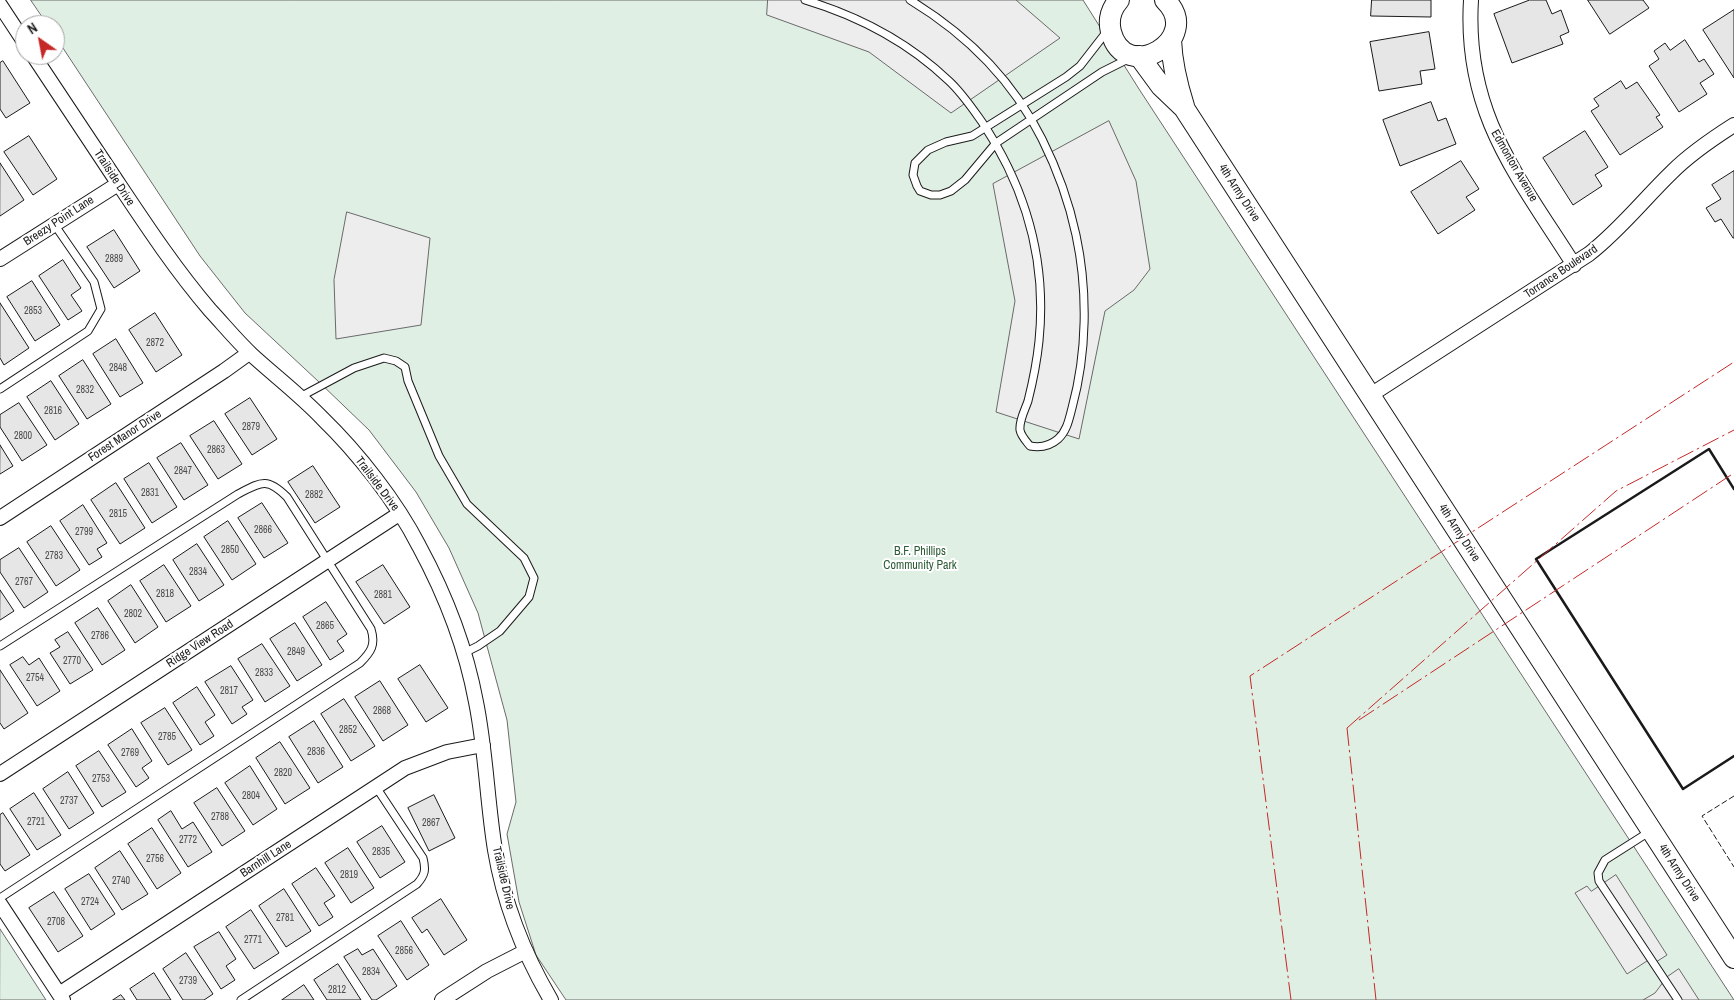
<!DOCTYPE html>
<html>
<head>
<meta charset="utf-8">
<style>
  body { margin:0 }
  #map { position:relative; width:1734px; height:1000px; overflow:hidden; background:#fff; font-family:"Archivo Narrow",sans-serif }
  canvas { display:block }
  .north { position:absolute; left:15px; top:15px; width:50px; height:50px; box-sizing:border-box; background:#fff; border:1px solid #a3a3a3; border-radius:50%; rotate:327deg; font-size:14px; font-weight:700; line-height:20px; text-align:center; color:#1a1a1a }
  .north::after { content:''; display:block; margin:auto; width:18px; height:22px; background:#c62828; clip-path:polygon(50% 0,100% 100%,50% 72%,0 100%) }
</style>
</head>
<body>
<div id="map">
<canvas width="1734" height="1000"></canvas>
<div class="north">N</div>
</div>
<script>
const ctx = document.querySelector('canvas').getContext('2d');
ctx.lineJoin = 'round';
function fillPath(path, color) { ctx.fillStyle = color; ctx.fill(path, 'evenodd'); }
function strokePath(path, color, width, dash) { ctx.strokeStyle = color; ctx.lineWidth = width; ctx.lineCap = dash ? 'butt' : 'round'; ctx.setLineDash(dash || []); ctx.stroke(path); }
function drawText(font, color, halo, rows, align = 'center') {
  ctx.font = font + ' "Archivo Narrow",sans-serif'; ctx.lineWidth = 4; ctx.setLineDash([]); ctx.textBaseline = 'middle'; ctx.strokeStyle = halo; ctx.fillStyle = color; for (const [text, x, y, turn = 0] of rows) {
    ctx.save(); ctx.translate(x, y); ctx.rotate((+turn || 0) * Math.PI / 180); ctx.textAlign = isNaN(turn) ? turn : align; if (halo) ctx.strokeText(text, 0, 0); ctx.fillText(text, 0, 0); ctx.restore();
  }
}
const green = new Path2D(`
  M31,0h1052l56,89 595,911h-1168l-30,-45 -17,-53 -12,-68 9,-32 -9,-82 -29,-107 -29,-65 -33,-56 -47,-62 -50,-48 -74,-69 -45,-57 -145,-220v-11h-7z
  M0,929l46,71h-46z`);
fillPath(green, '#e0efe3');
strokePath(green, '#6a6a6a', 1);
const parking = new Path2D(`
  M768,0h248l44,38 -109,75 -82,-61 -102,-37z
  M1109,121l27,60 14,88 -16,21 -29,21 -26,128 -83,-27 19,-111 -22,-117z
  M347,212l83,26 -9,87 -85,14 -2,-59z
  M1616,875l51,80 -11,7 -3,-5 -26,17 -52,-81 12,-7 4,5z
  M1679,969l20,31h-56l12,-7 12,-16z`);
fillPath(parking, '#ededed');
strokePath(parking, '#6a6a6a', 1);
const building = new Path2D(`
  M1372,0h59v17l-60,-1z
  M1530,0h16l6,14 9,-4 8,22 -9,4 3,8 -51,19 -18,-49z
  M1588,0h55l6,8 -39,26z
  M1734,10v68l-31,-48z
  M1429,32l6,37 -15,2 2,13 -43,7 -9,-49z
  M1685,40l14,22 5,-3 10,15 -14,9 7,11 -28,18 -30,-46 10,-7 -5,-8 11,-8 5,7z
  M3,61l27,42 -24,15 -6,-9v-46z
  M1621,81l5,8 11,-7 23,33 -4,2 7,10 -43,28 -29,-44 8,-5 -5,-7z
  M1431,102l7,19 8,-3 10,26 -56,22 -17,-46z
  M1585,131l23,36 -13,8 7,11 -29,19 -30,-47z
  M29,136l28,43 -24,16 -29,-43z
  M1461,161l18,28 -13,8 9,13 -37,24 -27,-42z
  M0,163l24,37 -24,16z
  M1734,171v67h-1l-12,-19 -6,3 -9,-14 15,-9 -9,-14z
  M114,230l26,41 -26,17 -27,-41z
  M63,260l18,28 -10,7 11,16 -14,9 -29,-44z
  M32,281l28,44 -25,16 -28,-44z
  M0,303l29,45 -25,17 -4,-7z
  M155,313l27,42 -26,17 -27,-42z
  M116,339l27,44 -23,14 -27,-43z
  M83,360l28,44 -24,15 -28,-43z
  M51,381l28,43 -24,16 -28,-43z
  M250,398l27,41 -25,16 -27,-41z
  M19,403l28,42 -25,16 -22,-34v-12z
  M214,421l28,43 -24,15 -28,-43z
  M181,443l27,42 -24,15 -27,-42z
  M0,445l13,21 -13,8z
  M149,463l28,44 -25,16 -28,-44z
  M313,466l27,41 -25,16 -27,-41z
  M116,483l29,45 -25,16 -29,-44z
  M262,503l26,40 -24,15 -26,-40z
  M83,505l24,38 -10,6 5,8 -13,8 -29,-44z
  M228,521l28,43 -24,16 -28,-43z
  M51,526l29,44 -24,16 -29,-44z
  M197,544l27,41 -25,16 -26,-41z
  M19,548l29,44 -24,16 -24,-36v-12z
  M164,565l27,41 -25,16 -26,-41z
  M383,565l27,42 -26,17 -28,-42z
  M131,585l27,42 -23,16 -27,-42z
  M0,590l14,21 -14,9z
  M326,602l21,32 -10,7 7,10 -14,9 -27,-43z
  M98,608l27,42 -23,15 -27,-42z
  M295,623l27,42 -25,16 -27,-42z
  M68,632l25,38 -23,14 -20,-31 10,-6 -5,-7z
  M262,644l28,42 -25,16 -27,-43z
  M23,657l6,8 10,-7 21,33 -23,15 -27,-41z
  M420,665l28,43 -22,14 -28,-43z
  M231,666l22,34 -11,7 5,7 -15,10 -27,-42z
  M0,670l28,43 -24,16 -4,-6z
  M380,681l28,44 -25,16 -28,-44z
  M197,687l18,28 -10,7 9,14 -14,9 -27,-42z
  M344,699l31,47 -24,15 -30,-47z
  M165,708l27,42 -24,15 -27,-42z
  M314,721l29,46 -25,16 -29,-46z
  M132,729l20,32 -10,7 7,10 -13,9 -28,-42z
  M280,742l30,46 -25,16 -29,-46z
  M99,751l27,41 -24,15 -26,-41z
  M250,766l27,43 -24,16 -28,-42z
  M68,772l26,41 -25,16 -26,-40z
  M217,788l28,43 -23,15 -28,-43z
  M34,793l27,42 -24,15 -27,-41z
  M434,795l21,43 -26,13 -21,-43z
  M171,811l11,18 11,-7 19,30 -24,15 -30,-47z
  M3,813l27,42 -25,16 -5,-7v-49z
  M382,826l23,36 -25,16 -23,-36z
  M152,828l29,45 -24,16 -29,-45z
  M348,848l26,40 -23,15 -26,-40z
  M120,851l28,43 -26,16 -27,-42z
  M316,868l19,28 -11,7 9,14 -14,9 -27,-42z
  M89,874l26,40 -24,16 -26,-41z
  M284,889l27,42 -25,16 -27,-41z
  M54,892l29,44 -25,16 -29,-44z
  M441,899l26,41 -23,15 -17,-26 -5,4 -10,-15z
  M251,910l28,43 -25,16 -28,-42z
  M401,921l28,44 -22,15 -29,-44z
  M219,932l17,27 -10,7 9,14 -14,9 -27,-42z
  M358,949l4,6 11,-6 24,37 -21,14h-4l-28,-43z
  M186,953l27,41 -9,6h-21l-20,-31z
  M338,964l23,36h-34l-13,-20z
  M154,973l17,27h-34l-7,-11z
  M304,985l10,15h-32z
  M121,995l4,5h-12z`);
fillPath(building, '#e6e6e6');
strokePath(building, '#1a1a1a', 1);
const lane = new Path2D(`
  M805,0c53,16 103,42 144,81 13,12 23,27 33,41 44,66 65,140 57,219 -2,20 -6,40 -11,60 -3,9 -9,19 -8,29 1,6 6,11 10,16 11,2 20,0 28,-7 9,-8 11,-20 14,-31 15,-55 16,-117 4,-173 -7,-33 -19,-66 -34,-96 -29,-58 -76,-105 -132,-139
  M1108,30l-28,36 -14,11 -94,59 -26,6 -18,8 -13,13 -2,12 4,11 3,5 11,4h9l11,-4 14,-11 31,-37 106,-71 28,-14
  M0,389l88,-58 13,-22 -7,-27 -40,-58
  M300,397l54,-29 30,-10 12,3 9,6 3,14 31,75 28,48 57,54 10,20 -5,19 -29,34 -22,15 -14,7
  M0,646l238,-152c23,-12 29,-17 49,3l84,132c5,16 0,23 -11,34l-360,235
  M1649,832l-44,28 -7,13 1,8 79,119
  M241,1000l176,-116c8,-9 9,-14 6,-26l-47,-71`);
const street = new Path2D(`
  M1471,0c-7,113 46,175 103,265
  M0,5l25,38
  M33,55c28,42 55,83 83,125 30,45 59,89 94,130 14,15 27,31 42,45 23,21 48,40 70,63 36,35 74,83 97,128 26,48 47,102 57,156 10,49 11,99 19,148 9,54 29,104 56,150
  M0,259l118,-75
  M1369,396l220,-142c31,-24 55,-55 83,-82 19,-19 40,-33 62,-47
  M0,518l224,-147 25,-18
  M0,774l399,-260
  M0,904l63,96
  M59,994l346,-226 42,-16 36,-7
  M442,1000l45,-29 39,-20`);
const secondary = new Path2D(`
  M1119,0c-8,9 -11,20 -8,32 14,54 94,7 54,-32
  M1171,40c1,23 6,44 13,66
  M1139,56l22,30 23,22 550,850`);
strokePath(lane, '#1a1a1a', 9);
strokePath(street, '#1a1a1a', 16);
strokePath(secondary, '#1a1a1a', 22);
strokePath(lane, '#fff', 7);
strokePath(street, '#fff', 14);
strokePath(secondary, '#fff', 20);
strokePath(new Path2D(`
  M1734,796l-32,20 32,51`), '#1a1a1a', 1, [6, 2.5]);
strokePath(new Path2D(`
  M1734,489l-25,-40 -173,110 147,230 51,-33`), '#1a1a1a', 2.5);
strokePath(new Path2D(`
  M1359,720l375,-247
  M1347,728l269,-237 118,-61
  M1347,728l29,272
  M1291,1000l-41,-324 484,-314`), '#c62828', 1, [18, 4, 2.5, 4]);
drawText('10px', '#4d4d4d', null, [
  ["2889",114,259],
  ["2853",33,311],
  ["2872",155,343],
  ["2848",118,368],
  ["2832",85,390],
  ["2816",53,411],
  ["2879",251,427],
  ["2800",23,436],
  ["2863",216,450],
  ["2847",183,471],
  ["2831",150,493],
  ["2882",314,495],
  ["2815",118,514],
  ["2866",263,530],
  ["2799",84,532],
  ["2850",230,550],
  ["2783",54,556],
  ["2834",198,572],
  ["2767",24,582],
  ["2818",165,594],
  ["2881",383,595],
  ["2802",133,614],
  ["2865",325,626],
  ["2786",100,636],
  ["2849",296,652],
  ["2770",72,661],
  ["2833",264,673],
  ["2754",35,678],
  ["2817",229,691],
  ["2868",382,711],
  ["2852",348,730],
  ["2785",167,737],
  ["2836",316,752],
  ["2769",130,753],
  ["2820",283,773],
  ["2753",101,779],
  ["2804",251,796],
  ["2737",69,801],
  ["2788",220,817],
  ["2721",36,822],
  ["2867",431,823],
  ["2772",188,840],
  ["2835",381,852],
  ["2756",155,859],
  ["2819",349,875],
  ["2740",121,881],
  ["2724",90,902],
  ["2781",285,918],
  ["2708",56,922],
  ["2771",253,940],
  ["2856",404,951],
  ["2834",371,972],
  ["2739",188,981],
  ["2812",337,990]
]);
drawText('12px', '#1a1a1a', '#fff', [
  ["Edmonton Avenue",1514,166,60],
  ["Trailside Drive",114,178,57],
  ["4th Army Drive",1239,193,57],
  ["Breezy Point Lane",59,221,-33],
  ["Torrance Boulevard",1561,272,-34],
  ["Forest Manor Drive",125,436,-33],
  ["Trailside Drive",377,484,53],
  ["4th Army Drive",1459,533,57],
  ["Ridge View Road",200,644,-33],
  ["Barnhill Lane",266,859,-33],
  ["4th Army Drive",1679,873,57],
  ["Trailside Drive",503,878,77]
]);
drawText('12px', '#2b5a34', '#fff', [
  ["B.F. Phillips",920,552],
  ["Community Park",920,566]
]);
</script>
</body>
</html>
